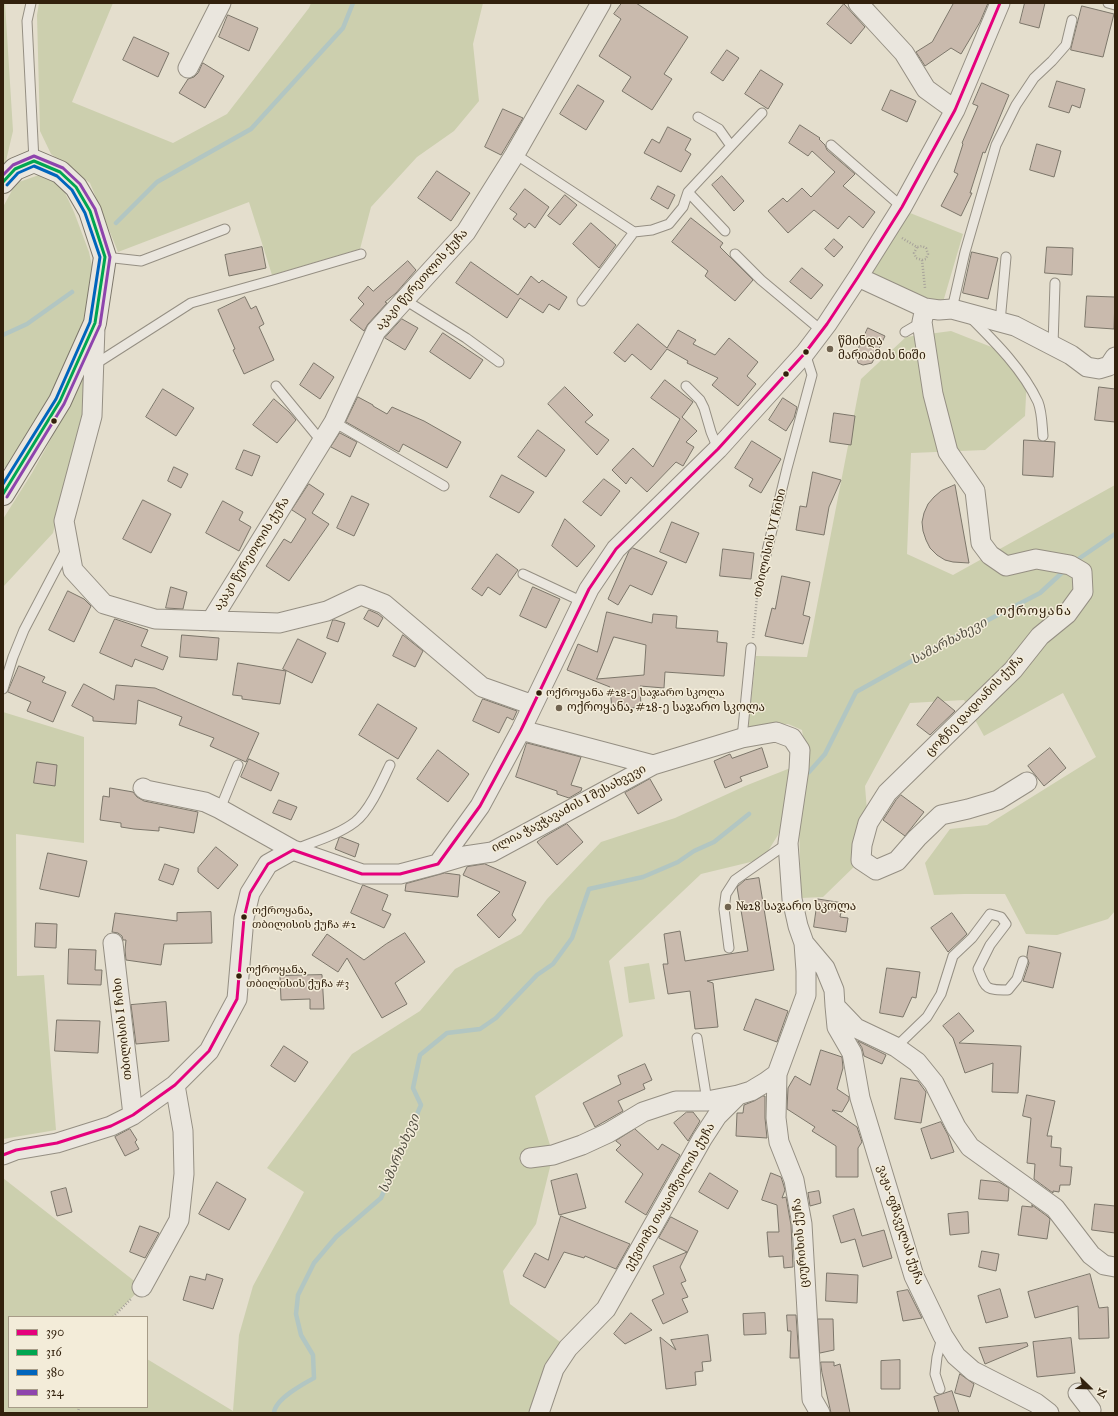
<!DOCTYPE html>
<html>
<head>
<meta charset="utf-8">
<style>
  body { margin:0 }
  #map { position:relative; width:1118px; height:1416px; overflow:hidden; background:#e4decd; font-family:"IM FELL Great Primer",serif }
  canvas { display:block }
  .frame { position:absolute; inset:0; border:4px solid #32210d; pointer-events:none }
  .legend { position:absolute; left:8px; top:1316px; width:140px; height:92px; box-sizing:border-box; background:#f3ecd9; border:1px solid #a69b87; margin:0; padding:5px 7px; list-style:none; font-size:12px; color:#32210d }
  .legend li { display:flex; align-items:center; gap:8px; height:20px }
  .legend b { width:20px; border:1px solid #a69b87 }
  .north { position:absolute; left:1070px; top:1368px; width:40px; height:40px; -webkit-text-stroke:3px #f3ecd9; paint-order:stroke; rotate:113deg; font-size:11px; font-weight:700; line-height:16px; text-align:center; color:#32210d }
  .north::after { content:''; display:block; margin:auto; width:14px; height:18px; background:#32210d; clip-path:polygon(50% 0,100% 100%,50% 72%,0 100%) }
</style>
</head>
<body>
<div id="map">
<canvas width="1118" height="1416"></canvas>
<div class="frame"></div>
<ul class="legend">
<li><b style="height:5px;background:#e5007d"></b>390</li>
<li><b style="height:5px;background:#00a651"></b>316</li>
<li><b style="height:5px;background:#0065bd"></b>380</li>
<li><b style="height:5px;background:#8e44ad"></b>324</li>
</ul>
<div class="north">N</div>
</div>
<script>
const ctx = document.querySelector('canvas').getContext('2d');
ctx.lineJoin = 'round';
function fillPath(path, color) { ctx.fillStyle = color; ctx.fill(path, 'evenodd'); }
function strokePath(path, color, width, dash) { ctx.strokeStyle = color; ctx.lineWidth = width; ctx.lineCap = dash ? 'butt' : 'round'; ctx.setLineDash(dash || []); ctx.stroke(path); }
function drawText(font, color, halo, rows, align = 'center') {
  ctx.font = font + ' "IM FELL Great Primer","Noto Serif Georgian",serif'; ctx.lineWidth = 3; ctx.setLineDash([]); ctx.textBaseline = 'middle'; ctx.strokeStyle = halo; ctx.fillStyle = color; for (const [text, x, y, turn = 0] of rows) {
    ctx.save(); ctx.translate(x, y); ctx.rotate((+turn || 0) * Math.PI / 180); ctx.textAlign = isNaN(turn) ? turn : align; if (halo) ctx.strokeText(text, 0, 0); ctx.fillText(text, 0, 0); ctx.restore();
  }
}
fillPath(new Path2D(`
  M3,3h2l8,128 -8,34 -2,3z
  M39,3h74l-41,99 101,41 54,-29 82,-106 2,-5h172l-10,41 6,57 -25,30 -37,26 -46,50 -11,42 -88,26 -23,-73 -131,50 -28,-69 -39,-29 -11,-23 -3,-116z
  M39,175l21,7 14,30 15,40 3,14 -2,29 -12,48 -21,51 -45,72 -9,2v-261l13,-24z
  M905,211l58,23 -20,68 -17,1 -56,-29z
  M951,331l48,19 28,26 -2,40 -40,34 -74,3 -4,101 46,21 162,-90v426l-7,8 -51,16 -31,-1 -21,-40h-41l-30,1 -9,-32 25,-34 37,-4 109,-68 -33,-64 -79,43 -20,-36 -54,3 -45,83 3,37 -7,37 -38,37 -22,1 -2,-73 7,-70 -4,-25 -14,-6 -40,5 8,-73 51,1 54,-278 45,-42z
  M87,367v31l-34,135 -50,54v-68l29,-46 43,-77z
  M3,712l81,25v106l-68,-9 1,142 27,-1 12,155 -53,9z
  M793,767l-5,40 -10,28 -15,24 -62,15 -92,87 14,75 -88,60 18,59 -17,69 -33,47 7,33 58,44 -29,65h-536v-235l139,109 -29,30h-104v90h138v-48l86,52 6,-76 14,-49 51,-94 -37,-24 85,-114 68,-43 35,-42 66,-35 26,-35 54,-57 74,-24 70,-32z
  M649,963l6,36 -26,4 -5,-36z`), '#cccfae');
strokePath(new Path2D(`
  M116,223l41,-41 94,-53 92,-101 10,-25
  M3,335l24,-11 45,-32
  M1074,562l41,-28
  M809,772l16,-18 31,-62 88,-49 96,-50 25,-23
  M274,1413c1,-14 29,-29 40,-35l-1,-23 -12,-20 -5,-21 2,-19 16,-32 22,-26 45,-39 40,-93 -8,-17 7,-33 27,-22 33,-4 16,-11 41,-43 16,-11 19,-26 17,-49 54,-12 35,-15 16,-11 20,-9 35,-28`), '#b2c6c2', 4.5);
const building = new Path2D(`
  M622,3h14l52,34 -24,37 8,5 -20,31 -30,-19 9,-14 -32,-21 22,-37 -7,-5z
  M954,3h34l-8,19 -19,32 -10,-6 -26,18 -9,-14 16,-10z
  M1025,3h20l-6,25 -19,-5z
  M844,4l21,23 -14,17 -24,-20z
  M1082,6l32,8 -11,43 -32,-7z
  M228,15l30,13 -9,23 -30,-14z
  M134,37l35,16 -11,24 -35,-17z
  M727,50l12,8 -16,23 -12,-8z
  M203,63l21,13 -19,32 -26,-15 9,-14 6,-2 4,-4z
  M761,70l22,14 -15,25 -23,-15z
  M1057,81l28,8 -5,19 -8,-3 -3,8 -20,-6z
  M982,83l27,12 -24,58 -2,-1 -13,41h2l-11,23 -20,-10 17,-32 -4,-2 9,-28 -1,-1 16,-37 -5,-2z
  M578,85l26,16 -18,29 -26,-16z
  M891,90l25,11 -9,21 -25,-12z
  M503,109l20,9 -22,37 -16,-8z
  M800,125l20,13 -1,1 6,6 2,5 28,24 -12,12 32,26 -12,16 -14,-12 -11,13 -24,-19 -26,23 -20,-22 15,-13 4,4 15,-14 9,9 24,-25 -23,-21 -4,5 -19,-13z
  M668,127l23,12 -6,11 6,4 -10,18 -37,-19 8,-14 7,4z
  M1037,144l24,7 -7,26 -24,-7z
  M437,171l33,22 -19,28 -33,-23z
  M722,176l22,25 -10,10 -22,-26z
  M658,186l17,9 -7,14 -17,-10z
  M525,189l24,18 -14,21 -6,-5 -4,5 -12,-9 4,-5 -7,-5z
  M565,195l12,10 -17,20 -12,-9z
  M691,218l32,25 -3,4 33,33 -18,21 -30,-25 3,-5 -36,-29z
  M591,223l25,22 -17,23 -26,-24z
  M834,239l9,8 -9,10 -9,-8z
  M262,247l4,21 -37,8 -4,-21z
  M1047,247l26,1 -1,27 -27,-2z
  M972,252l26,6 -10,41 -25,-6z
  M408,261l8,9 -20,23 -11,9 2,1 -19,21 -4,7 -14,-11 14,-16 -6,-6 10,-12 5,5z
  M471,262l47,33 13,-19 8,7 3,-3 25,17 -8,13 -10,-6 -6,9 -23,-15 -13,20 -51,-35z
  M802,268l21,17 -12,14 -21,-17z
  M1087,296l28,1 -1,32 -29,-2z
  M245,297l6,12 5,-3 8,18 -5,3 15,33 -30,14 -11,-24 2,-1 -17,-39z
  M402,319l16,9 -13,22 -20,-12z
  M638,324l29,24 11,-18 18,10 -3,4 22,11 14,-17 29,24 -11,14 9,8 -18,22 -26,-21 6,-7 -31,-15 1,-2 -21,-12 -16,21 -19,-16 -7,8 -11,-9z
  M868,328l17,8 -13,27 -9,2 -5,-2 -2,-9z
  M443,333l40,27 -13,19 -40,-27z
  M314,363l20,14 -14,22 -20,-14z
  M665,380l28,22 -11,15 15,14 -11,11 8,5 -11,19 -7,-4 -29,30 -16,-15 -5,7 -14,-14 21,-22 20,19 27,-48 -29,-21z
  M565,387l28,28 -8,7 24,18 -12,15 -49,-51z
  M1099,387l16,2v33l-20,-2z
  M163,389l31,19 -18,28 -30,-19z
  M358,397l15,8v1l14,8 5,-7 32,14 37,21 -14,26 -44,-24 -4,8 -53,-30z
  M783,398l14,9 -3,11 -8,13 -17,-11z
  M274,399l15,13 7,8 -19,23 -24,-18z
  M834,413l21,3 -4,29 -21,-3z
  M538,430l27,20 -19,27 -28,-20z
  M340,433l17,9 -7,15 -19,-10z
  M1024,440l31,2 -2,35 -30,-2z
  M752,441l29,18 -20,34 -12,-7 4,-7 -18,-11z
  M244,450l16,6 -8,20 -16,-7z
  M174,467l14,7 -7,14 -13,-7z
  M813,472l28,8 -12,27 -5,28 -28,-5 4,-24 6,1z
  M502,475l32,17 -15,21 -29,-16z
  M604,479l16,12 -19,25 -18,-14z
  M309,484l15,10 -12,19 17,11 -40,57 -23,-15 18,-27 7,4 15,-24 -14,-9z
  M955,485l14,78 -16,-1 -8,-2 -8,-5 -7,-7 -4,-8 -3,-9 -1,-9 2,-9 4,-9 6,-7 7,-6z
  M352,496l17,8 -15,32 -17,-8z
  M143,500l28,14 -20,39 -28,-14z
  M223,501l20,11 -4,8 12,7 -12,24 -33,-18z
  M565,519l30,27 -18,21 -25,-21z
  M672,522l27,11 -13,30 -26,-11z
  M633,548l34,14 -15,33 -22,-10 -12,20 -10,-6 21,-48z
  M723,549l31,4 -3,26 -31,-3z
  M497,554l21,16 -18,25 -12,-8 -6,9 -10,-7z
  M782,576l28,6 -7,33 7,2 -7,27 -38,-8 7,-28 3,1z
  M171,587l16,5 -4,17 -17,-1z
  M533,587l27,12 -14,29 -26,-12z
  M68,591l16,8 7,7 -17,36 -25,-12z
  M369,610l9,4 5,4 -5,9 -14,-8z
  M607,612l45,11 1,-9 24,2 -1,12 42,3 -1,11 10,1 -3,33 -59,-4 -1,16 -24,-2 1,21 -29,3 -2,-23 -43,-17 11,-26 19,8zM614,637l32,8 -2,30 -47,4z
  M115,619l33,11 -7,16 27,11 -5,13 -28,-11 -3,8 -32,-14z
  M333,620h2l10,3 -7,19 -11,-4z
  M182,635l37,3 -2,22 -37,-3z
  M403,635l20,16 -8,16 -22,-11z
  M298,639l28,14 -14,30 -29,-14z
  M238,663l48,8 -6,33 -38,-5v-3l-9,-1z
  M19,666l26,11 -3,5 24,10 -13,30 -26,-11 4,-9 -23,-10z
  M84,684l30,16 2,-15 39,3 104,45 -13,29 -36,-16 4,-8 -35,-13 3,-8 -44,-17 -2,24 -43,-3v-4l-21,-11z
  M938,697l17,14 -25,24 -13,-10z
  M483,699l34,12 -4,9 -6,-3 -8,16 -26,-12z
  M378,704l39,24 -19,31 -39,-24z
  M527,743l54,14 -10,28 11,3 -1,3 -12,7 -12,-4v-3l-41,-14z
  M762,748l6,19 -28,10 2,4 -17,7 -11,-27 16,-7 2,4z
  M1050,748l16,20 -22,18 -16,-20z
  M438,750l31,24 -21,28 -31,-23z
  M249,759l30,14 -8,18 -30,-14z
  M37,762l20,3 -2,21 -21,-3z
  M650,779l12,21 -24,14 -13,-21z
  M110,788l23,4 4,5 7,4 54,11 -4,21 -35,-6v4l-25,-2 -13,-2v-4l-21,-3 3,-24 6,1z
  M901,795l23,17 -19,24 -22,-16 13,-20z
  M279,800l18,7 -6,13 -18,-7z
  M567,824l16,18 -26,23 -20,-23 5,-4z
  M341,837l18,7 -4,13 -20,-8 4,-11z
  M216,847l22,18 -20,24 -20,-17v-4z
  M48,853l39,8 -8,36 -39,-8z
  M165,864l14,5 -6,16 -14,-5z
  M485,864l41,18 -14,33 4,5 -17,18 -22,-23 23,-23 -37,-17 4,-8z
  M445,873l15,2 -2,22 -53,-6 1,-7z
  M759,878l15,92 -67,11 6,2 5,44 -23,2 -5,-38 -22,3 -5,-30h5l-4,-30 16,-3 5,30 63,-10 -11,-64 8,-7z
  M363,885l25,10 -6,15 9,4 -7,14 -33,-15z
  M818,899l25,4 -3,14 8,1 -2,14 -32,-5z
  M211,912l1,31 -48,1 -3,21 -35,-5 -1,-10 1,-10h-3l-1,-4 -4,-3 -6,-1 3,-19 62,8v-8z
  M952,913l15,21 -19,18 -17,-24z
  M36,923l21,1 -1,24 -21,-1z
  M405,933l20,29 -30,21 12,21 -25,14 -35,-60 -9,14 -26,-17 15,-21 37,26 22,-16z
  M1029,946l32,7 -8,35 -30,-7 6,-18 -2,-6z
  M69,949l27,1 -1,20h7l-1,15 -33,-1z
  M887,968l33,4 -4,26 -4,-1 -9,20 -23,-4z
  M322,975l2,34h-14v-10l-29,1 -1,-24z
  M756,999l32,12 -11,31 -33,-12z
  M166,1002l3,39 -33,3 -5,-39z
  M959,1013l15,18 -15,12 62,3 -3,47 -26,-1 1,-29 -28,10 -12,-35 -10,-12z
  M57,1020l43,1 -2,32 -43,-2z
  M858,1041l28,14 -4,9 -18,-8 -2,-8z
  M284,1046l24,16 -13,20 -24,-16z
  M821,1050l21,7 1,11 -6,21 12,8v3l-7,12 -10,-2 25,17 5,15 -4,6v29h-22v-31l-24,-15 3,-4 -28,-18 1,-21 7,-12 15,9z
  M645,1064l7,16 -9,4 2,5 -27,12 5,10 -28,16 -12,-24 38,-19 -3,-8z
  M901,1078l17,3 8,11 -5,31 -26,-4z
  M1027,1095l28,6 -8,35h5l-1,11 10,1 -1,18 12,1 -2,18h-10l-1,7 -6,-1v2l-19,-14 1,-15 -8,-1 4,-45 -8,-2z
  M763,1096h2v22l2,20 -31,-2 1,-23h6l1,-8 10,-4z
  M687,1112h6l7,9 -12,20 -14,-18z
  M941,1122l7,13 6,17 -23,7 -10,-30z
  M130,1129l7,11 -2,2 4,7 -14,7 -10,-19z
  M635,1129l23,21 4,-6 18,11 -34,60 -21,-13 18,-28 -27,-24 5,-5 -5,-4z
  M710,1173l28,18 -10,18 -29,-17z
  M771,1173l10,4 2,6 2,7 -3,8 4,-1 5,28 2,42 -9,1 -1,-12 -14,1 -2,-25h12l-2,-27 -15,-5z
  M577,1174l9,34 -27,7 -8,-34z
  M981,1180l18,2 10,6 -1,13 -29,-2z
  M217,1182l29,17 -17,31 -30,-16z
  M66,1188l6,24 -15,4 -6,-24z
  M819,1191l2,12 -11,3 -2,-13z
  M1095,1204l20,2v27l-23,-3z
  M1032,1205l15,11 3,3 -3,20 -29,-4 4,-29 10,1z
  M854,1209l8,27 22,-6 8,28 -29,9 -8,-28 -14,4 -8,-27z
  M968,1212l1,21 -19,2 -2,-21z
  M561,1216l69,28 -14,25 -31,-13 -1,2 -20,-6 -19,36 -22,-12 12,-23 13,7z
  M671,1217l27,14 -18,36 6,14 -5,2 7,14 -6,2 6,13 -25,12 -11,-24 12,-6 -11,-28 34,-14 -28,-14z
  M140,1226l19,7 -14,25 -15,-6z
  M982,1251l17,3 -3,17 -17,-4z
  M827,1273l31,2 -1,28 -31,-2z
  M207,1274l16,5 -10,30 -30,-9 7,-24 15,4z
  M1090,1274l9,34 9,-1 1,31 -30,1 -1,-33 -43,12 -7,-26z
  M1000,1289l8,28 -22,6 -8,-27z
  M908,1290l14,28 -19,3 -6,-29z
  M631,1313l21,17 -27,14 -11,-10z
  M765,1313l1,21 -22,1 -1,-21z
  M787,1315h9l3,43h-9l1,-27h-3z
  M818,1319h15l1,31 -14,3z
  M708,1335l3,26 -9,1 1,9 -8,1 1,13 -30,4 -6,-52 16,13 -5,-10z
  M1071,1338l4,35 -38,4 -4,-35z
  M1027,1343l1,3 -43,18 -6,-16z
  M900,1360v29h-19v-28z
  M821,1362h13v4l6,-2 10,49h-19l-9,-40z
  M960,1374l14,10 -4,13 -15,-4z
  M952,1391l7,22h-20l-5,-16z`);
fillPath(building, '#c9baad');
strokePath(building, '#7c766a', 1);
const lane = new Path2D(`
  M31,3l-4,18 7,140
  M1108,3l7,2
  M831,145l71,62
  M731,146l31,-33
  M515,154l119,78 18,-2 17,-6 14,-17 5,-15 43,-46 -12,-17 -21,-12
  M688,192l37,39
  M735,254l26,26 61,51
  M105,257l36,4 84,-32
  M405,300l61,38 33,24
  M582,301l52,-69
  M952,309l13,-57 31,-107 20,-40 18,-27 18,-17 14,-16 6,-25
  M971,318c25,25 52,52 67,84 4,10 4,23 5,34
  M1000,322l6,-65
  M905,332l17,-10
  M1053,345l2,-62
  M94,365l97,-62 82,-23 88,-26
  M276,386l46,56
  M686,386l14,14 4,8 7,24 7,17
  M334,422l110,64
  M766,555l21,-87 25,-93 -7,-22
  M523,574l60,28
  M3,689l10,-32 11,-27 43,-82
  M742,738l9,-90
  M220,809l18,-44
  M296,849c19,-8 42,-14 59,-27 15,-12 27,-40 35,-57
  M729,948l-5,-39 2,-15 9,-14 53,-37
  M697,1038l10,63
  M896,1047l31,-30 14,-23 12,-38 19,-18 18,-24 11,3 5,7 -16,21 -12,24c8,20 7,21 30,21l9,-11 6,-18
  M940,1389l-5,-15 2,-17 5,-20`);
const street = new Path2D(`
  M858,3l46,50 22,36 29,21
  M188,68l33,-65
  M858,277l67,31 14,2 13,-1 63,17 56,29 16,12 12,2 10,-3 6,-9
  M925,308l-3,14 11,72 15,58 27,39 6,52 9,12 16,11 30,-7 34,6 12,7 1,20 -16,22 -27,22 -27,34 -126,123 -19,30 -6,22 -1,15 15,10 21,-9 20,-23 24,-23 27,-6 30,-9 29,-18
  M95,327l-3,89 -28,105 9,49 31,34 51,15 124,4 48,-12 34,-16 23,9 98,83 51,18
  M211,621l123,-199 42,-91 90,-99 49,-78 86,-151
  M521,730l132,35
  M143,788l3,2 59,12 15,7 73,41
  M438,864l27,-8 27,-4 161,-87 89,-27 34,-6 16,6 8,12 -1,19 -11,74 4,56 6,27 6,17 21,25 9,22 1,16 21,22 40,19 21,15 17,21 22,44 14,20 85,61 36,47 13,10 11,2
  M113,943l20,172
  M835,1006l2,21 15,26 8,45 54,178 29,60 13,20 17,15 63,32 13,10
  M777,1074l-1,44 3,24 15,38 8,44 10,175 8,14
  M3,1155l13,-5 41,-7 54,-17 22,-11 42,-30 34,-34 28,-52 7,-81 6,-25 18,-29 25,-14 69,24h38l38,-10 42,-58 41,-76 68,-141 27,-40 102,-100 87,-96 22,-29 31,-47 44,-70 53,-97 45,-107
  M530,1158l23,-3 29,-10 26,-12 35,-21 33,-11h31l31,-6
  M142,1287l37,-67 5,-46 -1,-43 -8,-46
  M1078,1393l13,17 -1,3
  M539,1413l15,-44 14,-21 38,-39 96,-170 15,-23 21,-21 13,-4 15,-9 11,-8 29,-79v-24l-2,-28`);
const secondary = new Path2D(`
  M3,182l12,-13 19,-8 26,11 16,15 14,24 15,46 -10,66 -35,78 -57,93`);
strokePath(lane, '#958f83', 11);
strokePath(street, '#958f83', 21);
strokePath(secondary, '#7c766a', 24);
strokePath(new Path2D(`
  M902,238l15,9 5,-1 4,2 2,6 -2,5 -4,1 -6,-2 -2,-5 3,-6
  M922,260l3,28
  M753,638l5,-51 5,-21
  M113,1317l18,-18
  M78,1413l1,-6`), '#a7a29a', 2.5, [1, 2]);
strokePath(lane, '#eae6de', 9);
strokePath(street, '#eae6de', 19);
strokePath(secondary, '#eae6de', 22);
strokePath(new Path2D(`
  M3,1155l13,-5 41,-7 54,-17 22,-11 42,-30 34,-34 28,-52 7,-81 6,-25 18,-29 25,-14 69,24h38l38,-10 42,-58 41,-76 68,-141 27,-40 102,-100 87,-96 22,-29 31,-47 44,-70 53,-97 45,-107`), '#e5007d', 3);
strokePath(new Path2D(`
  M3,182l12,-13 19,-8 26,11 16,15 14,24 15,46 -10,66 -35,78 -57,93`), '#00a651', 3);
strokePath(new Path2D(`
  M3,484l53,-85 34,-77 10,-65 -15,-44 -13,-23 -15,-14 -23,-10 -16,7 -11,12`), '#0065bd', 3);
strokePath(new Path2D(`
  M3,175l10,-10 21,-9 29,12 17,16 15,25 15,48 -10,68 -36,79 -57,93`), '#8e44ad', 3);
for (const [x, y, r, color] of [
  [830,349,4,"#706350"],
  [806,352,3.5,"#32210d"],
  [786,374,3.5,"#32210d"],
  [54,421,3.5,"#32210d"],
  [539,693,3.5,"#32210d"],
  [559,708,4,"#706350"],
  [728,907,4,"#706350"],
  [244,917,3.5,"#32210d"],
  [239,976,3.5,"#32210d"]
]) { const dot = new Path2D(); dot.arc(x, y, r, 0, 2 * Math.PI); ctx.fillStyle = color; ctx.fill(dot); strokePath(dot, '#f3ecd9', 1.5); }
drawText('11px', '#32210d', '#f3ecd9', [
  ["ოქროყანა #28-ე საჯარო სკოლა",546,693],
  ["ოქროყანა,",252,911],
  ["თბილისის ქუჩა #2",252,925],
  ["ოქროყანა,",246,970],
  ["თბილისის ქუჩა #3",246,984]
], 'left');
drawText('12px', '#32210d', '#f3ecd9', [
  ["აკაკი წერეთლის ქუჩა",422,280,-48],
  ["თბილისის VI ჩიხი",770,543,-77],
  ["აკაკი წერეთლის ქუჩა",252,554,-58],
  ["ცოტნე დადიანის ქუჩა",975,706,-46],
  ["ილია ჭავჭავაძის I შესახვევი",569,809,-28],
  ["თბილისის I ჩიხი",123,1029,-96],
  ["ექვთიმე თაყაიშვილის ქუჩა",670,1197,-60],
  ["ვაჟა-ფშაველას ქუჩა",900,1225,72],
  ["ციურიხის ქუჩა",801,1243,-95]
]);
drawText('12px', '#32210d', '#f3ecd9', [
  ["წმინდა",838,342],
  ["მარიამის ნიში",838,356],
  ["ოქროყანა, #28-ე საჯარო სკოლა",567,708],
  ["№28 საჯარო სკოლა",736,907]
], 'left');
ctx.letterSpacing = '1px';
drawText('13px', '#32210d', '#f3ecd9', [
  ["ოქროყანა",1034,612]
]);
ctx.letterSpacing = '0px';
drawText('italic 13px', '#524f42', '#f3ecd9', [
  ["სამარხახევი",949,642,-28],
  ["სამარხახევი",400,1154,-67]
]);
</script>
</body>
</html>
